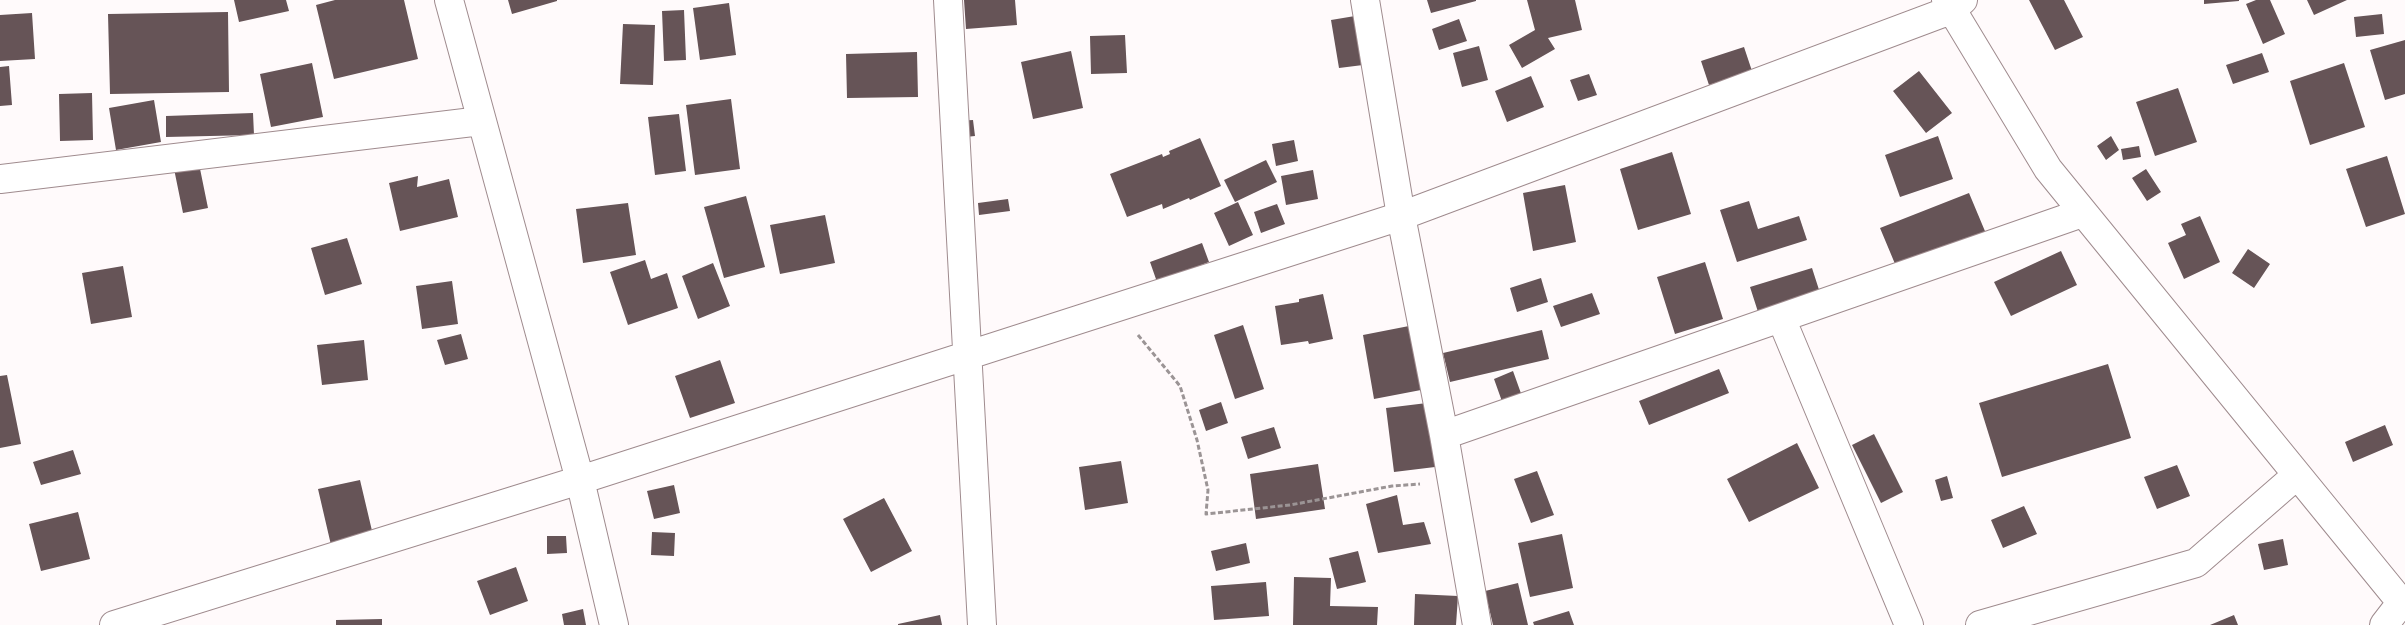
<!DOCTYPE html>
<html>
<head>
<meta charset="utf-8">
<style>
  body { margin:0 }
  canvas { display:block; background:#fffafb }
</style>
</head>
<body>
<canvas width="2405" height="625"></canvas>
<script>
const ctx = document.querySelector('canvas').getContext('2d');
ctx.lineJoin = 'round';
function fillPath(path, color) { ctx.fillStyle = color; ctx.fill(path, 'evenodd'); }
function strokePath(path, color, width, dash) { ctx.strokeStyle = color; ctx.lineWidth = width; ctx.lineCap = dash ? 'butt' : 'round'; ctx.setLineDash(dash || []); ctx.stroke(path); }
fillPath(new Path2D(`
  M234,0h52l3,11 -50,11z
  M335,0h69l14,59 -84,20 -18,-74z
  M508,0h49v1l-45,13z
  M964,0h51l2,25 -51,4z
  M1427,0h49v1l-45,12z
  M1527,0h48l7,30 -34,8 7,11 -33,19 -13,-23 26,-15z
  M2029,0h35l19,37 -28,13z
  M2204,0h35v1l-35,3z
  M2256,0h14l15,34 -22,10 -17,-40z
  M2307,0h40l-33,15z
  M729,3l7,52 -36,5 -7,-52z
  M684,10l2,50 -22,1 -2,-50z
  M228,12l1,80 -119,2 -2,-80z
  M32,13l3,46 -35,2v-46z
  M2382,14l2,20 -28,3 -2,-20z
  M1355,16l8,49 -24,3 -8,-48z
  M1459,19l8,22 -28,9 -7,-21z
  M623,24l32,1 -2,60 -33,-1z
  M1125,35l2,38 -36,1 -1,-38z
  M2405,40v54l-20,6 -15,-50z
  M1479,46l9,34 -26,7 -9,-34z
  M1744,47l8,24 -43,14 -8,-24z
  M1071,51l12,57 -50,11 -12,-57z
  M917,52l1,45 -71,1 -1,-44z
  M2262,53l7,19 -36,12 -7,-19z
  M312,63l11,54 -52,10 -11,-53z
  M2344,63l21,64 -55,18 -20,-64z
  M9,66l3,39 -12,1v-39z
  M1919,71l33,42 -26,20 -33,-42z
  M1589,74l8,21 -19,6 -8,-21z
  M1531,76l13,31 -37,15 -12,-31z
  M2178,88l19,54 -42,14 -19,-54z
  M92,93l1,47 -33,1 -1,-47z
  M731,99l9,70 -45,6 -9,-70z
  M154,100l7,42 -45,8 -7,-42z
  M253,113l1,22 -88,2v-21z
  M679,114l7,57 -31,4 -7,-58z
  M973,120l2,16 -19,2 -1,-17z
  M1938,136l15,43 -53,18 -15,-42z
  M2111,136l8,14 -13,10 -9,-14z
  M1200,138l21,48 -31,14 -1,-2 -26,11 -1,-5 -35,13 -17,-43 52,-20 1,3 7,-3 -1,-3z
  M1294,140l4,21 -22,5 -4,-22z
  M2139,146l2,11 -18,3 -2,-11z
  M1672,152l19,62 -53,16 -18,-61z
  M197,154l11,54 -25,5 -11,-54z
  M2387,156l18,58 -39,13 -20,-58z
  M1266,160l11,22 -42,20 -11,-22z
  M2146,169l15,23 -14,9 -15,-23z
  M1313,170l5,29 -32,6 -5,-29z
  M418,176l-1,11 32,-8 9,38 -58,14 -11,-48z
  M1565,185l11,57 -43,9 -10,-58z
  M1969,193l18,43 -89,35 -18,-43z
  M746,196l19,71 -41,11 -20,-71z
  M1008,199l2,12 -31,4 -1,-12z
  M1749,201l9,28 41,-13 8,24 -70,22 -17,-52z
  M1238,202l15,33 -24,11 -15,-33z
  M628,203l8,52 -53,8 -7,-54z
  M1277,204l8,20 -24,9 -7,-21z
  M825,215l10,48 -55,11 -10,-49z
  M2200,216l20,46 -36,17 -16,-36 18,-8 -5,-11z
  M347,238l15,46 -37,11 -14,-47z
  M1202,243l7,19 -52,20 -7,-20z
  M2248,249l22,15 -16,24 -22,-15z
  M2061,251l16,34 -66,31 -17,-34z
  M645,260l6,19 16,-6 11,35 -50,17 -18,-53z
  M1705,262l18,57 -48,15 -18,-57z
  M713,263l17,43 -32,13 -16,-43z
  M123,266l9,51 -41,7 -9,-51z
  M1812,268l9,28 -62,19 -9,-28z
  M1541,278l7,24 -31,10 -7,-24z
  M452,281l6,43 -36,5 -6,-43z
  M1592,293l8,21 -39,13 -8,-21z
  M1323,294l10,45 -24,5 -1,-3 -27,4 -6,-39 24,-4v-3z
  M1243,325l21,64 -29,10 -21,-64z
  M1409,326l12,64 -47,9 -11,-64z
  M1542,330l7,29 -99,23 -7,-29z
  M461,334l7,25 -23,6 -8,-25z
  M364,340l4,40 -46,5 -5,-40z
  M720,360l15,43 -45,15 -15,-42z
  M2108,364l23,74 -129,39 -23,-74z
  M1719,369l10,24 -80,32 -10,-24z
  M1513,371l10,28 -19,8 -10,-28z
  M7,375l14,69 -21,4v-72z
  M1221,402l7,21 -22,8 -7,-21z
  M1427,403l8,64 -41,5 -8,-64z
  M2385,425l8,20 -40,17 -8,-20z
  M1274,427l7,21 -33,11 -7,-22z
  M1874,434l29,58 -22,11 -29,-58z
  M1797,443l22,45 -70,34 -22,-43z
  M73,450l8,24 -40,11 -8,-23z
  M1121,461l7,42 -43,7 -6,-43z
  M1318,464l7,45 -69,10 -6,-45z
  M2177,465l13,31 -33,13 -13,-32z
  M1537,471l17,44 -23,8 -17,-44z
  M1947,476l6,22 -12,3 -6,-21z
  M360,480l13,55 -42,10 -13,-56z
  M674,485l6,28 -26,6 -7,-28z
  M1397,495l6,30 21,-3 7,22 -53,9 -12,-49z
  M884,498l28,53 -41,21 -28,-53z
  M2024,506l13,28 -34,14 -12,-28z
  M78,512l12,47 -49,12 -12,-47z
  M652,532l23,1 -1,23 -23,-1z
  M1562,534l11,54 -43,9 -12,-54z
  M547,536h19l1,17 -20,1z
  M2283,539l5,26 -24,5 -6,-26z
  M1246,543l4,20 -34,8 -5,-20z
  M1358,551l8,31 -29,7 -8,-31z
  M516,567l12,34 -38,14 -13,-34z
  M1294,577l37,1 -1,28 48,1 -1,18h-84z
  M1266,582l3,34 -55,4 -3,-34z
  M1518,583l10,42h-35l-8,-34z
  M1415,594l43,2 -2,29h-42z
  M583,609l3,16h-22l-2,-11z
  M1569,611l5,14h-40l-1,-3z
  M940,615l2,10h-44v-1z
  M2234,615l4,10h-28z
  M382,619v6h-46v-5z`), '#665457');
const minor = new Path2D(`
  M449,0l131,480 34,145
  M948,0l34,625
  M1365,0l36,216 43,219 33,190
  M1946,0l102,169 357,438
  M0,179l481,-58
  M1781,318l128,307
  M1444,435l638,-222
  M114,625l466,-145 821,-264 550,-206 12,-10
  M1980,625l216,-62 101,-88
  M2384,625l17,-22`);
strokePath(minor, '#9f8b8e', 30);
strokePath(new Path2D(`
  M1138,335l42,51 17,54 11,50 -2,24 84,-9 102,-19 28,-2`), '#9b9495', 3, [5, 2.5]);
strokePath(minor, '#fff', 28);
</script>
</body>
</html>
